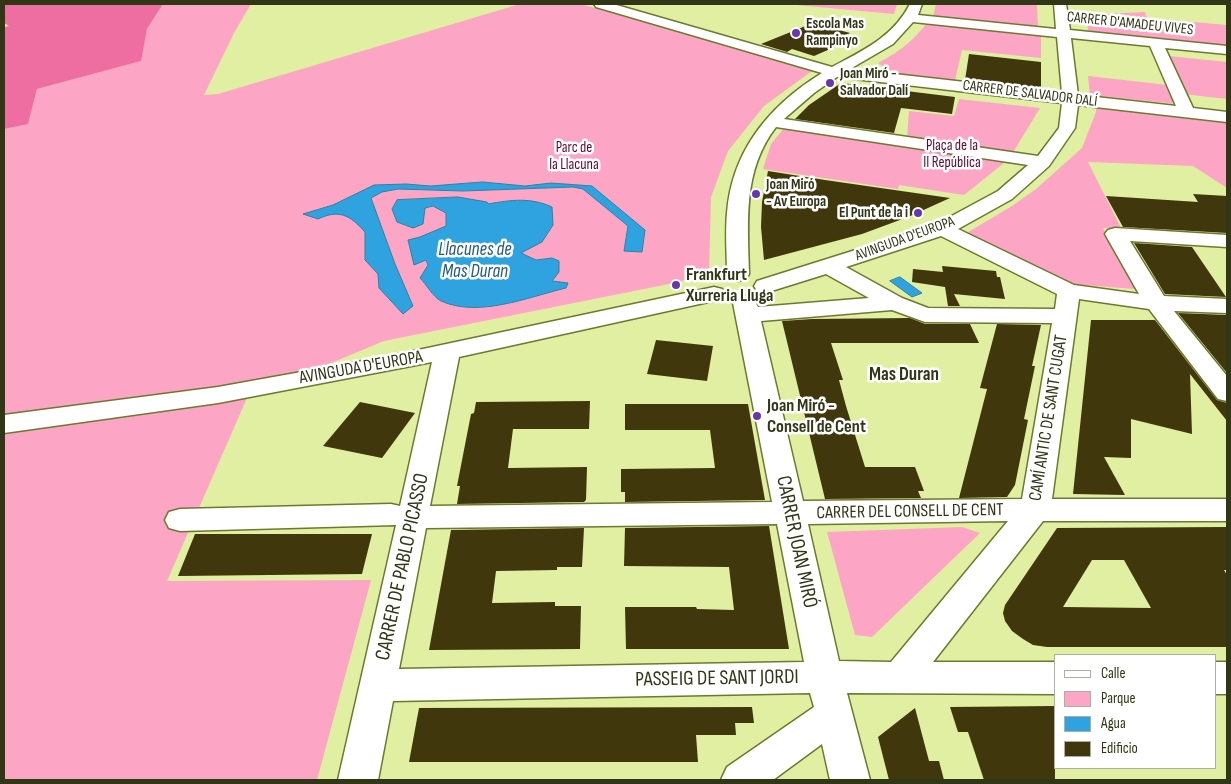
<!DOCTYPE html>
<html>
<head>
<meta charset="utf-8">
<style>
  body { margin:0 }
  #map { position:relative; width:1231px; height:784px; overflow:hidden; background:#e0efa2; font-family:"Sofia Sans Condensed",sans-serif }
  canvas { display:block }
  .frame { position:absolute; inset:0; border:5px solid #313617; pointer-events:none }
  .legend { position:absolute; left:1054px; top:654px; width:162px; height:115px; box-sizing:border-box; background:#fff; border:1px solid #adafa2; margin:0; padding:6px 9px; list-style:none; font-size:15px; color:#313617 }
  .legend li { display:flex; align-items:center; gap:10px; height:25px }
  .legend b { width:25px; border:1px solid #adafa2 }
</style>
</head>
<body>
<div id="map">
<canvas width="1231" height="784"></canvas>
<div class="frame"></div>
<ul class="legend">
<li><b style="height:6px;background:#fff"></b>Calle</li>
<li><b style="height:14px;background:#fda5c4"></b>Parque</li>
<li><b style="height:14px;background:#2ea3e0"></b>Agua</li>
<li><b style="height:14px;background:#40370d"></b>Edificio</li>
</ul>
</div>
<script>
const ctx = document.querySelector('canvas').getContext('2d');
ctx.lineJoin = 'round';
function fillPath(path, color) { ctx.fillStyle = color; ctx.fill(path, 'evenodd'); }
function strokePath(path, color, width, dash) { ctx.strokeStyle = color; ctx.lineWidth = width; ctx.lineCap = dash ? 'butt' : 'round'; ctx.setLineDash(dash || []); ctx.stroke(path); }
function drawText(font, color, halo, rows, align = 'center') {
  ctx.font = font + ' "Sofia Sans Condensed",sans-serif'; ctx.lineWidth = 5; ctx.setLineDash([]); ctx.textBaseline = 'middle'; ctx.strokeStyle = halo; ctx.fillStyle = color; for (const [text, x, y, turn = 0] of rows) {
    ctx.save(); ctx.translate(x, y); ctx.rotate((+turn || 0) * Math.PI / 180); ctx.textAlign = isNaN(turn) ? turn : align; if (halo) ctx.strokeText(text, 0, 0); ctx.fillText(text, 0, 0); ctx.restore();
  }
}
fillPath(new Path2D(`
  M163,4h88l-17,29 -30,62 14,-1 302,-90h61l231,67 -48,35 -36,45 -17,46 -2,74 -30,11 -295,59 -137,57 -80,183 204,-1 -54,200h-313v-651l24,-6 9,-34 103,-28 7,-32z
  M786,4h111l-3,10z
  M936,4h101l1,24 -105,-11z
  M1145,12l2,6 80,7v21l-139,-14 -1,-13 15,-1 1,-4z
  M927,23l114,11v24l-79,-8 -7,30 -60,-6 -17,-11c22,-12 33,-20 49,-40z
  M1169,56l58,6v37l-44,-5 4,11 -97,-10 -2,-19 80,9z
  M959,99l81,9 -31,51 -45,36 -65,-10 -1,4 -135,-20 8,-25 18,-22 118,16 2,-27 45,5z
  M1096,108l131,15v65l-34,-22 -105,-4 33,66h-18l32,61 -66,-5 -104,-50 47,-28 24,-17 46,-41 14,-36z
  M962,527l18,6 -108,104 -17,-2 -28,-103z`), '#fda5c4');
fillPath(new Path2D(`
  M4,4h159l-16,25 -6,32 -104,28 -9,35 -24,5v-102l5,-1 -5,-3z`), '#ef6ea1');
const water = new Path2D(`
  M483,182l42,4 26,-3 41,3 53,44 -3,22 -18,-1 4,-25 -45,-37 -10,-2 -110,4 -65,-2 -16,3 -11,6 24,66 18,42 -10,8 -24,-26 -1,-14 -13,-14v-28c-15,-17 -26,-23 -47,-13l-15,-5 30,-9 41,-20 32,-1 24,2z
  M458,197l29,5 1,2c23,-4 42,-7 64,3l1,18 -11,17 -21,11 15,7 16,-2 7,3v11l-7,9 16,2 -2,5c-38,9 -87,30 -125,13 -8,-4 -15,-17 -21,-23l8,-13 -2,-5 -12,5 -6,-25 12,-3 26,-11v-13l-13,-7 -8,2 -2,16 -10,4 -16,-6 -5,-13 5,-9z
  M900,277l22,16 -10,4 -22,-16z`);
fillPath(water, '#2ea3e0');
strokePath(water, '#2f82a4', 1);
fillPath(new Path2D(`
  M813,23l37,10 -22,10 9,3 -23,10 -22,-7 -5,3 -26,-8z
  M969,54l72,8v27l-76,-9z
  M841,83l114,14 -3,17 -51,-6 -7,25 -99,-14 14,-14z
  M768,171l57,9 125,18 -42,19 -46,17 -98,26 -3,-33 1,-25z
  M1193,194l34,2v37l-104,-6 -17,-31 92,6z
  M1134,243l58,4 34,50 -61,-3z
  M942,266l54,5 1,6h3l5,22 -51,-5 6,12h-12l-3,-19 -33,-5 1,-13 30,3z
  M1178,313l49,2v58z
  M910,318l15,6h45l9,19h-148l12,37h-4l7,26 19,61h50l9,24h-6l3,7 -96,1 -43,-178 30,-2z
  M1091,320h64l62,80 10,3v18l-37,-47 2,60 -61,-15v39l-27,-1 21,38 -52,-1z
  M997,324l44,1 -9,41h3l-11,53 4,1 -13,65 -8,12 -48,1 28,-109 -7,-1z
  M656,340l57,6 -6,35 -60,-7z
  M590,401l-1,28h-76l-5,39 79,-1 -1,33 -2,2 -127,2 3,-18h-3l14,-72 3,-1 2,-11z
  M360,402l55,11 -33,45 -59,-12z
  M625,404h123l17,96 -140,2v-10h-4v-23l94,-1 -5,-38h-85z
  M769,526l20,123h-163l-1,-42h71l1,2 37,1 -5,-43 -105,-1 1,-38z
  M1227,527v43h-3l3,5v72h-180l-14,-2 -10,-6 -11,-8 -7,-10 -2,-8 2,-8 52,-77zM1092,560h32l27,48 -88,-1z
  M584,528l-2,39h-25v3l-61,1 -4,32 63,-1v4h26l-1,43 -151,1 22,-120z
  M195,534h177l-10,40 -184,2z
  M1055,706v74h-71l-16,-48h-10l-8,-25z
  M752,707l2,16h-19l1,12h-40l2,27h-289l10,-54z
  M915,708l14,53h10l5,19h-55l-11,-43z`), '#40370d');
const minor = new Path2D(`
  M594,4h19l219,63c32,-17 61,-30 78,-63h12l-4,11 138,14 -2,-25h12l4,26 157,16v8l-62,-6 28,60 34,4v10l-149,-17 -3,23 -26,38 -37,33 -54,30 116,56 65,9 -34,-60 3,-4 7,-2 112,7v12l-97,-6 34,55 63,3v14l-53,-2 53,65v25l-9,-2 -69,-90 -70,-10 -27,200h175v22h-184l-110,141h122v32l-208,-1 23,87h-40l-8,-36 -49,36h-52l6,-13 87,-60 -4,-14 -417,8 -15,79h-40l58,-255 -216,6 -11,-3 -4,-8 4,-8 11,-3 211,-5 9,2 32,-144 -214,41 -214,30v-18l214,-28 172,-31 324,-69 8,2 3,5 -3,5 -263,58 -29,149 342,-4 -39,-199 4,-5 8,-2 8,2 5,9 111,-9 -43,-24 -61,19 -8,-2 -3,-5 3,-5 178,-56 63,-34 30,-26 -252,-38c-34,44 -28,95 -27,147l-3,5 -8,2 -8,-2 -3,-5c0,-20 -2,-41 0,-61 5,-63 43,-108 95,-140l-226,-66zM913,22l144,15 5,56 -212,-24 43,-25zM1071,38l79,8 26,60 -98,-11zM837,77l225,26 -3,25 -21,28 -254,-37 30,-26zM941,236l116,58 -2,15 -127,-1 -26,-10 -56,-31zM892,310l33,12 127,1 -30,176 -219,2 -42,-180zM1008,521l-117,141 -52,-1 -31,-137zM777,524l27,138 -405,7 27,-141z
  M1215,662h12v32h-12z`);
strokePath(minor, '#6d792e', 3);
fillPath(minor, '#fff');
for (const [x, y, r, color] of [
  [796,33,5,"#6737af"],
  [830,83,5,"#6737af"],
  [756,194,5,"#6737af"],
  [918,213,5,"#6737af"],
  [676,285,5,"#6737af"],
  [757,416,5,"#6737af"]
]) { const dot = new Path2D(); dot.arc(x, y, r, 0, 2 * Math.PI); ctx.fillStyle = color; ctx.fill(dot); strokePath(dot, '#fff', 2); }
drawText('bold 15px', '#313617', '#fff', [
  ["Escola Mas",806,24],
  ["Rampinyo",806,41],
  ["Joan Miró -",840,74],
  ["Salvador Dalí",840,91],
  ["Joan Miró",766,185],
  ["- Av Europa",766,202],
  ["El Punt de la i",908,213,"right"]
], 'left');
drawText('15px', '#313617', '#fff', [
  ["CARRER D'AMADEU VIVES",1130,24,6],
  ["CARRER DE SALVADOR DALÍ",1030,94,7],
  ["AVINGUDA D'EUROPA",905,239,-20]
]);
drawText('15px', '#5c0932', '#fff', [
  ["Plaça de la",952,146],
  ["II República",952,163],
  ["Parc de",574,148],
  ["la Llacuna",574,165]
]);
drawText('bold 18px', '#313617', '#fff', [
  ["Frankfurt",686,275],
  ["Xurreria Lluga",686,296],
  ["Joan Miró -",767,406],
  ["Consell de Cent",767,427]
], 'left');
drawText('18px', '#313617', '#fff', [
  ["AVINGUDA D'EUROPA",361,368,-10],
  ["CAMÍ ANTIC DE SANT CUGAT",1049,418,-81],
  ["CARRER DEL CONSELL DE CENT",910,512,-1]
]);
drawText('italic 19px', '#235b7c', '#fff', [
  ["Llacunes de",475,250],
  ["Mas Duran",475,272]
]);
drawText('bold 19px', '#313617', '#fff', [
  ["Mas Duran",904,375]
]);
drawText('21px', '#313617', '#fff', [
  ["CARRER JOAN MIRÓ",796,542,78],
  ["CARRER DE PABLO PICASSO",403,567,-78],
  ["PASSEIG DE SANT JORDI",717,679,-1]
]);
</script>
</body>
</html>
